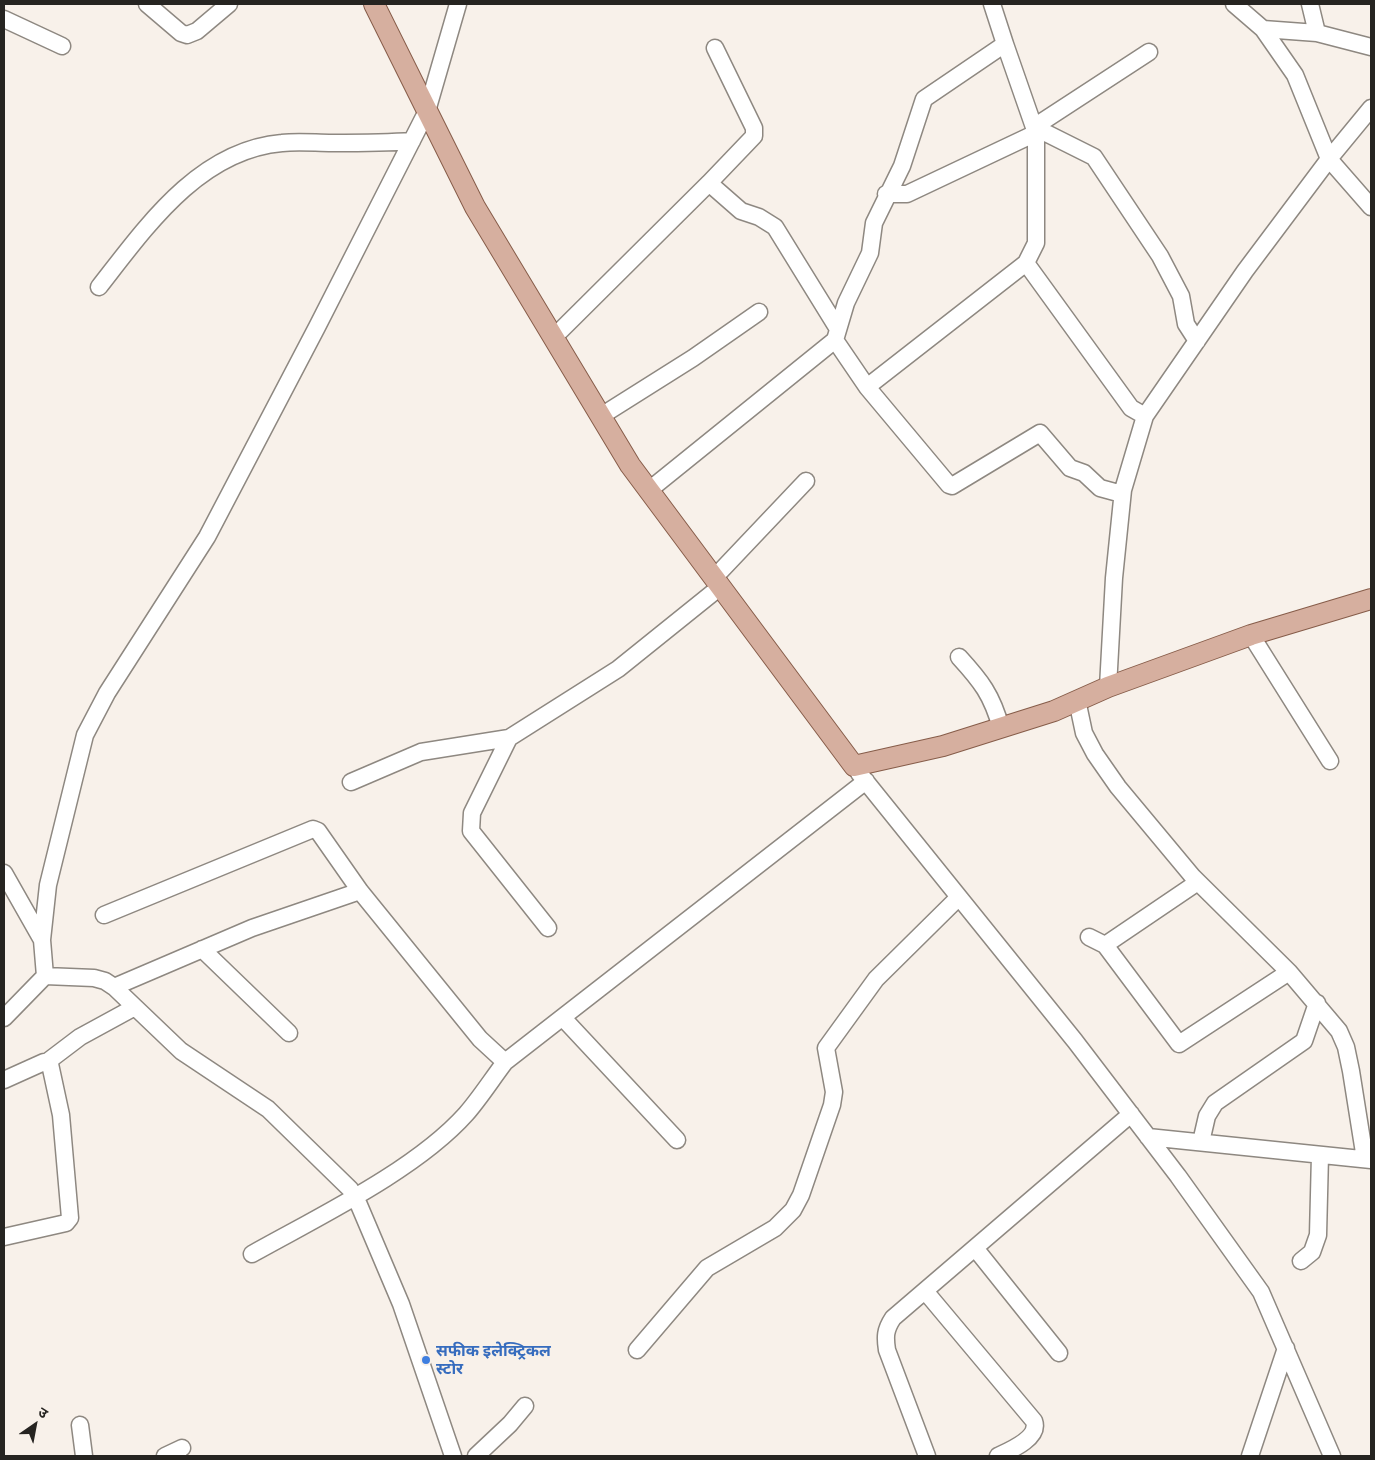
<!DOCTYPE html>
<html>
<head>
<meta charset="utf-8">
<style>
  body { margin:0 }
  #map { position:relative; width:1375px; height:1460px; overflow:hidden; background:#f8f1ea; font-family:"IBM Plex Sans","Noto Sans Devanagari",sans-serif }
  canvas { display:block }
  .frame { position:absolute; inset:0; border:5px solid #262421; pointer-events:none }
  .north { position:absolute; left:10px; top:1400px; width:50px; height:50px; -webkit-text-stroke:4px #f8f1ea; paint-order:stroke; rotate:33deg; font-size:14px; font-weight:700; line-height:20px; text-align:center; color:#262421 }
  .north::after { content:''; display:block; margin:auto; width:18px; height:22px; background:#262421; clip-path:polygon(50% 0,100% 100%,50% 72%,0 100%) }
</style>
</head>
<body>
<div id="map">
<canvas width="1375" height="1460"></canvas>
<div class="frame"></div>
<div class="north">उ</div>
</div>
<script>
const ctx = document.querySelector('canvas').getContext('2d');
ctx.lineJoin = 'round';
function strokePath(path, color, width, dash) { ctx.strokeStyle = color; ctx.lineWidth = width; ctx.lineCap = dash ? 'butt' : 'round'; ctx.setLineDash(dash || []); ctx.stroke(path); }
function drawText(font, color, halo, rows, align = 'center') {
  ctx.font = font + ' "IBM Plex Sans","Noto Sans Devanagari",sans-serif'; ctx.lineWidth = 5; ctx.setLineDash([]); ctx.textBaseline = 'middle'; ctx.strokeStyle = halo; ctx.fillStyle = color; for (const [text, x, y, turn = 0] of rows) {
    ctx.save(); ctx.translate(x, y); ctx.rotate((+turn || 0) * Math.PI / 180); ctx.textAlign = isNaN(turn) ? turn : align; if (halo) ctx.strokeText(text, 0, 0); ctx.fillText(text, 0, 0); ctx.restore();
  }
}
const minor = new Path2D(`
  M147,4l34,29 6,2 10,-4 32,-27
  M992,4l13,40
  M1234,4l29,25 32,46 34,84 42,48
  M1310,4l7,29
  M4,19l58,27
  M1263,29l54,4 54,14
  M1034,127l60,30 66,99 21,40 5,28 11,17
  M1034,127l115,-75
  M709,183l32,28 18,6 16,10 63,102
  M886,194h21l129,-61
  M99,287c47,-60 100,-137 183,-144 16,-2 34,0 50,0 27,0 53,0 80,-2
  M553,338l156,-155 45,-47v-8l-39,-80
  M835,340l11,-37 24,-50 4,-30 28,-57 22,-67 81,-55 31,89v110l-10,20
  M867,387l159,-124 105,145 14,8
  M601,416l92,-58 66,-46
  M648,491l187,-151 32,47 82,98 3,1 88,-53 30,35 14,5 16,15 22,6
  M714,578l92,-97
  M1251,635l79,126
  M959,657c22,24 33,38 42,71
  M1108,687l6,-109 9,-88 22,-74 100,-145 84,-112 42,-51
  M1077,700l7,33 11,21 23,33 75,90 96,95 50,59 7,16 5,24 14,88
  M509,738l-37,75 -1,18 77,97
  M859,773l216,268 103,135 83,116 71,164
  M351,782l70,-30 88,-14 109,-69 102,-82
  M4,873l38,67 3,36
  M1198,882l-93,63 74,99 110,-72
  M104,915l209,-86 5,2 42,60 120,148 25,23 361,-281
  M1089,937l16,8
  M42,940l6,-55 37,-150 22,-42 100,-156 110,-210 110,-216 31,-107
  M202,949l87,84
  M114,987l138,-59 108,-37
  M4,1018l41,-42 49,2 11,3 9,6 67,64 87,58 82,80 9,16 42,99 52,152
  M563,1018l114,122
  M47,1062l33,-25 55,-30
  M4,1080l40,-18 6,2 11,51 9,103 -4,5 -62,14
  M1148,1137l223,23
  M1201,1142l6,-26 8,-13 89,-62 13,-38
  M975,1248l84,105
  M252,1254c66,-37 164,-84 214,-140 14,-16 26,-35 39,-52
  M1301,1261l11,-9 6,-17 2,-80
  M925,1291l109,130c6,17 -23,29 -36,35
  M637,1350l70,-82 68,-40 18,-18 8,-15 31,-90 2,-13 -8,-44 50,-69 83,-82
  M80,1425l4,31
  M165,1456l17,-8
  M476,1456l34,-32 15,-18
  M927,1456l-40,-106c-2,-13 -2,-20 6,-32l238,-204
  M1250,1456l36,-108`);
const major = new Path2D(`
  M374,4l101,203 155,258 224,301 89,-20 111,-35 54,-24 143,-52 120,-36`);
strokePath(minor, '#8e8881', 19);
strokePath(major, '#865c49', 22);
strokePath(minor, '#fff', 16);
strokePath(major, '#d6af9f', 20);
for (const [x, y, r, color] of [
  [426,1360,5,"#3f7fe0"]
]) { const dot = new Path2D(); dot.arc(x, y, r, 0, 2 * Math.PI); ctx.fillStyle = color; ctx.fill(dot); strokePath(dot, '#f8f1ea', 2); }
drawText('bold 16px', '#366cbe', '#f8f1ea', [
  ["सफीक इलेक्ट्रिकल",436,1351],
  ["स्टोर",436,1369]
], 'left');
</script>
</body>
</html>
